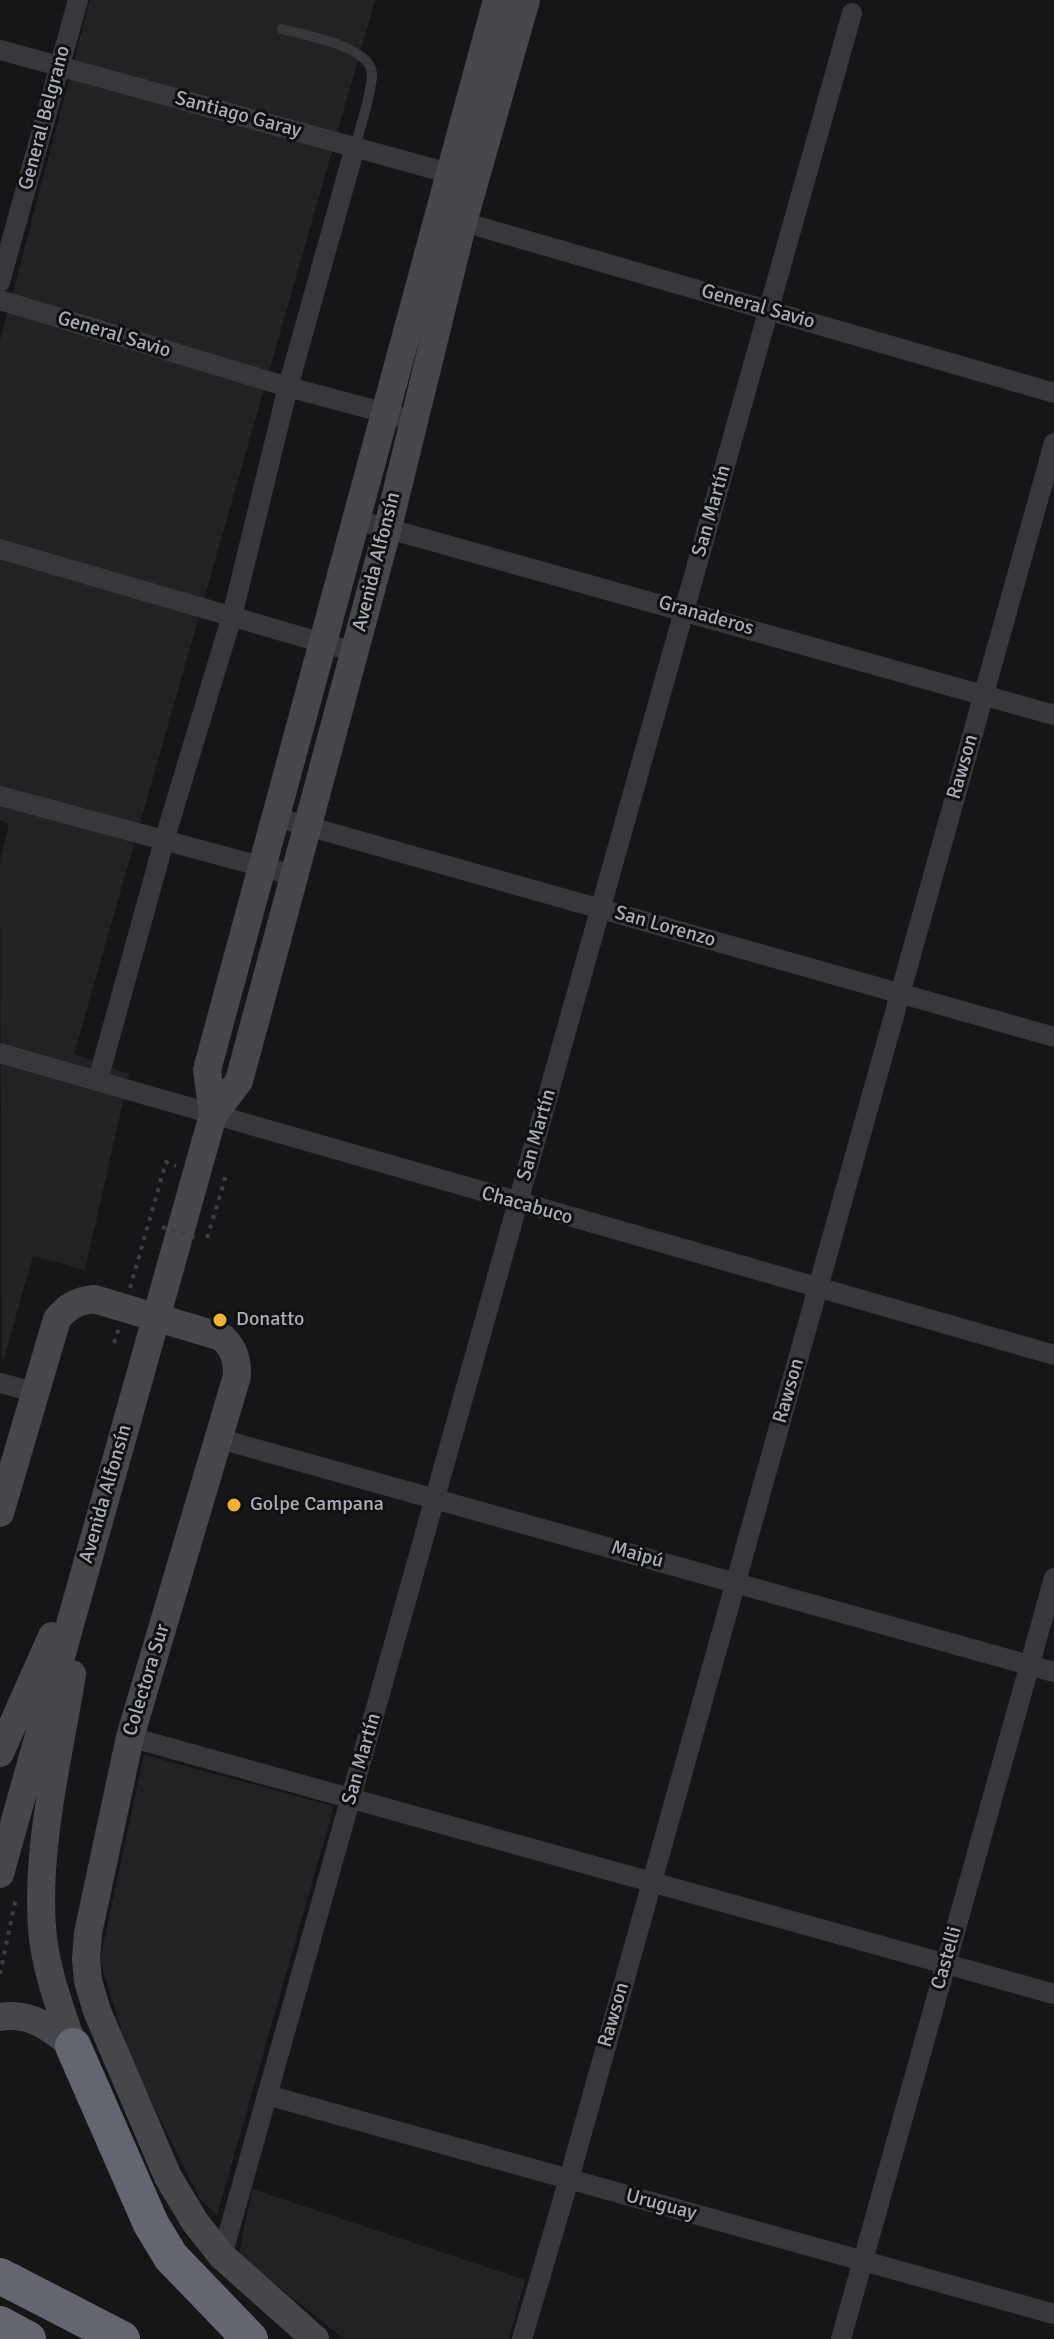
<!DOCTYPE html>
<html>
<head>
<meta charset="utf-8">
<style>
  body { margin:0 }
  canvas { display:block; background:#161618 }
</style>
</head>
<body>
<canvas width="1054" height="2339"></canvas>
<script>
const ctx = document.querySelector('canvas').getContext('2d');
ctx.lineJoin = 'round';
function fillPath(path, color) { ctx.fillStyle = color; ctx.fill(path, 'evenodd'); }
function strokePath(path, color, width, dash) { ctx.strokeStyle = color; ctx.lineWidth = width; ctx.lineCap = dash ? 'butt' : 'round'; ctx.setLineDash(dash || []); ctx.stroke(path); }
function drawText(font, color, halo, rows, align = 'center') {
  ctx.font = font + ' Signika,sans-serif'; ctx.lineWidth = 6; ctx.setLineDash([]); ctx.textBaseline = 'middle'; ctx.strokeStyle = halo; ctx.fillStyle = color; for (const [text, x, y, turn = 0] of rows) {
    ctx.save(); ctx.translate(x, y); ctx.rotate((+turn || 0) * Math.PI / 180); ctx.textAlign = isNaN(turn) ? turn : align; if (halo) ctx.strokeText(text, 0, 0); ctx.fillText(text, 0, 0); ctx.restore();
  }
}
fillPath(new Path2D(`
  M90,0h285l-301,1054 55,20 -44,196 -52,-14 -31,109 -2,-504 9,-37 -9,-4v-479z
  M144,1755l190,51 -117,409 -17,-16 -69,-138 -31,-101z
  M252,2189l273,91 -16,59h-165l-105,-84z`), '#222225');
strokePath(new Path2D(`
  M207,1238l18,-59 -8,-2
  M130,1288l36,-126 10,4
  M114,1343l5,-15
  M0,1974l16,-76`), '#3d3f44', 4, [4, 6]);
strokePath(new Path2D(`
  M282,29c22,6 89,17 90,45 0,18 -12,54 -17,73`), '#37383d', 10);
strokePath(new Path2D(`
  M0,50l463,127
  M463,222l591,171
  M0,282l78,-282
  M0,300l288,87 124,33
  M357,520l697,195
  M0,549l354,103
  M0,796l293,79
  M275,817l779,220
  M0,1053l1054,302
  M98,1080l66,-239 68,-225 56,-229 67,-240
  M0,1383l34,9
  M220,1439l834,233
  M130,1737l924,257
  M267,2095l787,219
  M222,2256l630,-2243
  M522,2339l47,-160 485,-1736
  M841,2339l213,-761`), '#37383d', 20);
strokePath(new Path2D(`
  M213,1115l-6,-45 290,-1070
  M0,1513l57,-194c11,-13 20,-18 37,-20l128,38c13,13 15,22 15,39l-107,361 -42,196 -2,26 2,22 9,30 71,166 27,45 27,34 93,83
  M72,1674c-13,81 -36,172 -30,254 3,41 18,79 31,118
  M0,1753l52,-117
  M0,1874l213,-759 26,-34 149,-554 75,-305 63,-222
  M0,2017c30,-5 51,11 73,29`), '#45474d', 28);
strokePath(new Path2D(`
  M73,2046l78,178 20,33 79,82
  M0,2276l122,63
  M0,2324l28,15`), '#63666e', 36);
strokePath(new Path2D(`
  M162,1227l35,11`), '#3d3f44', 4, [4, 6]);
for (const [x, y, r, color] of [
  [220,1320,8,"#f2b134"],
  [234,1505,8,"#f2b134"]
]) { const dot = new Path2D(); dot.arc(x, y, r, 0, 2 * Math.PI); ctx.fillStyle = color; ctx.fill(dot); strokePath(dot, '#111113', 3); }
drawText('20px', '#a8adb8', '#111113', [
  ["Santiago Garay",238,115,15],
  ["General Belgrano",45,118,-75],
  ["General Savio",758,307,16],
  ["General Savio",114,335,17],
  ["San Martín",712,511,-74],
  ["Avenida Alfonsín",377,562,-76],
  ["Granaderos",706,616,16],
  ["Rawson",963,767,-74],
  ["San Lorenzo",665,927,16],
  ["San Martín",537,1135,-74],
  ["Chacabuco",527,1206,16],
  ["Rawson",789,1391,-74],
  ["Avenida Alfonsín",106,1494,-74],
  ["Maipú",637,1555,16],
  ["Colectora Sur",147,1680,-73],
  ["San Martín",362,1759,-74],
  ["Castelli",947,1958,-74],
  ["Rawson",614,2015,-74],
  ["Uruguay",661,2205,15]
]);
drawText('20px', '#a8adb8', '#111113', [
  ["Donatto",236,1320],
  ["Golpe Campana",250,1505]
], 'left');
</script>
</body>
</html>
